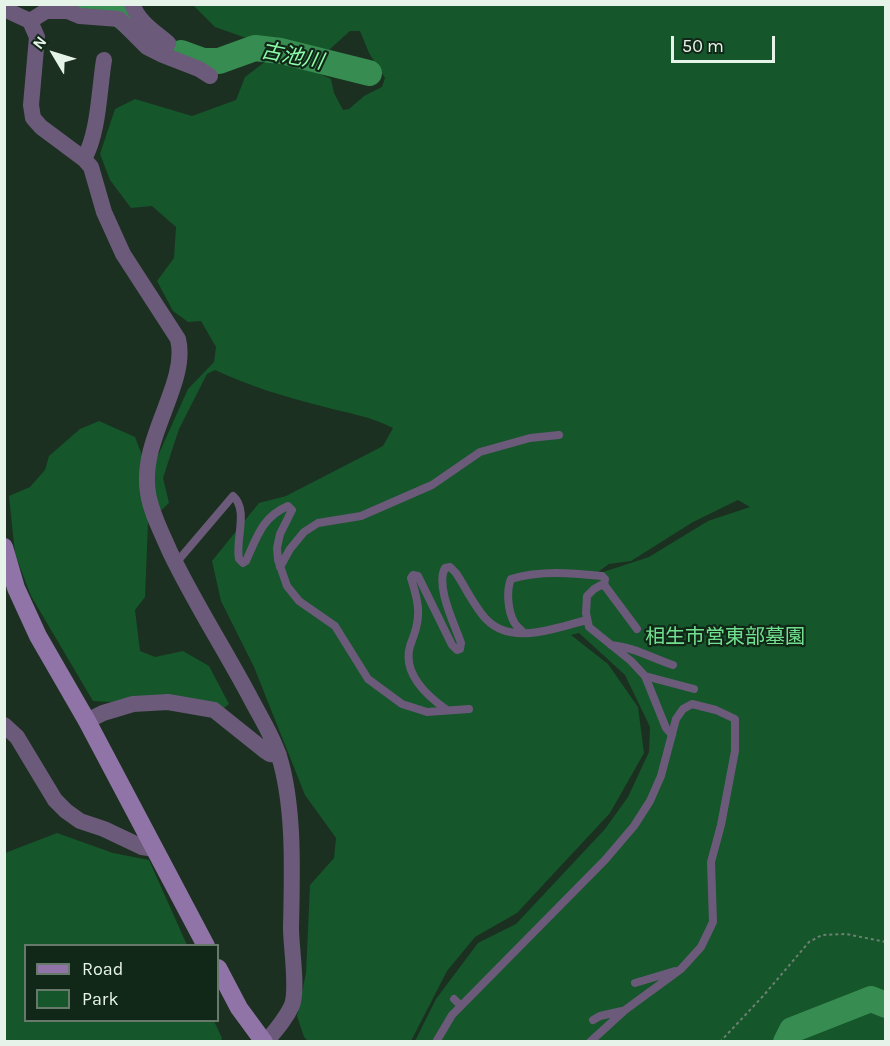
<!DOCTYPE html>
<html>
<head>
<meta charset="utf-8">
<style>
  body { margin:0 }
  #map { position:relative; width:890px; height:1046px; overflow:hidden; background:#1b3020; font-family:Karla,sans-serif }
  canvas { display:block }
  .frame { position:absolute; inset:0; border:6px solid #e6f3e8; pointer-events:none }
  .legend { position:absolute; left:24px; top:944px; width:195px; height:78px; box-sizing:border-box; background:#112717; border:2px solid #66796b; margin:0; padding:8px 10px; list-style:none; font-size:18px; color:#e6f3e8 }
  .legend li { display:flex; align-items:center; gap:12px; height:30px }
  .legend b { width:30px; border:2px solid #66796b }
  .north { position:absolute; left:24px; top:24px; width:60px; height:60px; -webkit-text-stroke:4px #112717; paint-order:stroke; rotate:308deg; font-size:16px; font-weight:700; line-height:24px; text-align:center; color:#e6f3e8 }
  .north::after { content:''; display:block; margin:auto; width:21px; height:27px; background:#e6f3e8; clip-path:polygon(50% 0,100% 100%,50% 72%,0 100%) }
  .scale { position:absolute; left:671px; top:36px; width:104px; height:27px; box-sizing:border-box; border:3px solid #e6f3e8; border-top:0; padding-left:8px; font-size:18px; line-height:21px; white-space:nowrap; color:#e6f3e8; -webkit-text-stroke:4px #112717; paint-order:stroke }
</style>
</head>
<body>
<div id="map">
<canvas width="890" height="1046"></canvas>
<div class="frame"></div>
<ul class="legend">
<li><b style="height:8px;background:#9174a7"></b>Road</li>
<li><b style="height:16px;background:#15562b"></b>Park</li>
</ul>
<div class="north">N</div>
<div class="scale">50 m</div>
</div>
<script>
const ctx = document.querySelector('canvas').getContext('2d');
ctx.lineJoin = 'round';
function fillPath(path, color) { ctx.fillStyle = color; ctx.fill(path, 'evenodd'); }
function strokePath(path, color, width, dash) { ctx.strokeStyle = color; ctx.lineWidth = width; ctx.lineCap = dash ? 'butt' : 'round'; ctx.setLineDash(dash || []); ctx.stroke(path); }
function drawText(font, color, halo, rows, align = 'center') {
  ctx.font = font + ' Karla,"Noto Sans JP",sans-serif'; ctx.lineWidth = 4.5; ctx.setLineDash([]); ctx.textBaseline = 'middle'; ctx.strokeStyle = halo; ctx.fillStyle = color; for (const [text, x, y, turn = 0] of rows) {
    ctx.save(); ctx.translate(x, y); ctx.rotate((+turn || 0) * Math.PI / 180); ctx.textAlign = isNaN(turn) ? turn : align; if (halo) ctx.strokeText(text, 0, 0); ctx.fillText(text, 0, 0); ctx.restore();
  }
}
fillPath(new Path2D(`
  M193,5h692v1036h-470l21,-42 42,-56 38,-19 89,-95 23,-32 21,-45 1,-25 -25,-52 -46,-42 -8,2 37,29 30,43 6,46 -34,60 -93,100 -42,24 -28,34 -36,70h-103l-4,-4 -7,-21 9,-43 4,-88 24,-27 2,-20 -31,-43 -51,-128 -33,-66 -9,-40 47,-58 27,-7 97,-50 10,-18c-23,-12 -47,-15 -72,-22 -36,-9 -72,-20 -106,-36l-8,4 -28,55 -16,49 6,25 -21,20 -3,74 -10,13 5,41 15,6 28,-6 26,15 20,38 -9,7 -63,-14 -46,5 -18,-1 -62,-105 -16,-42 -6,-58 21,-9 15,-17 4,-14 31,-27 19,-8 36,16 7,18 14,5 32,-71 26,-27 2,-15 -15,-26 -13,1 -15,-11 -16,-30 17,-23 2,-31 -24,-21 -21,2 -21,-28 -10,-26 15,-45 20,-10 57,17 44,-16 9,-23 21,-16 41,7 24,11 3,14 9,17 6,-1 15,-13 18,-9 3,-9 -16,-25 -9,-22h-10l-21,19 -80,-11 -34,-12zM738,500l12,7 -42,14 -59,36 -46,15h-5l11,-8 22,-3 62,-39z
  M57,833l56,20 36,7 38,85 -161,1v74l188,1 8,17 -1,3h-216v-188z`), '#15562b');
strokePath(new Path2D(`
  M79,4l14,5 22,1 25,21
  M181,53l22,8h16l36,-13 26,3 88,22
  M786,1042l6,-12 79,-31 15,6`), '#378d51', 26);
strokePath(new Path2D(`
  M720,1042l44,-47 45,-53 13,-7 24,-1 40,8`), '#6e8072', 2, [3, 3]);
strokePath(new Path2D(`
  M176,563l57,-67c16,14 2,44 6,63l4,4 3,-2c11,-24 16,-44 42,-55l4,4 -12,24 -3,14 1,12 9,26 12,15 36,25 33,53 34,25 25,8 42,-3
  M280,567l10,-18 14,-17 14,-9 43,-7 71,-31 48,-33 50,-14 29,-3
  M637,629l-32,-43 -4,-1 -7,4 -7,7 -1,17 3,14 42,34 14,15 21,52 6,7
  M524,633c-3,-3 -8,-7 -10,-11 -6,-11 -8,-31 -3,-43 29,-9 61,-6 91,-3l3,3 -1,7
  M611,645c22,2 41,13 62,20
  M645,676l49,13
  M447,710c-20,-14 -45,-36 -37,-64 4,-11 9,-23 8,-36 0,-10 -4,-22 -7,-32l2,-3 5,1 34,69 5,5 3,-1 1,-6c-6,-18 -26,-57 -16,-75l5,-1 6,6c10,15 19,35 31,47 26,26 70,7 100,0
  M635,983l40,-12
  M454,999l7,7
  M593,1020l7,-4 22,-5
  M436,1042l16,-27 153,-155 29,-34 16,-25 11,-25 15,-57 7,-10 9,-5 24,6 19,9v32l-14,74 -10,37 2,60 -12,25 -20,22 -56,41 -35,32`), '#6c5a7a', 8);
strokePath(new Path2D(`
  M132,4c8,20 22,27 36,39l-5,12
  M4,9l26,12 7,16 -6,68 2,13 8,9 43,32 7,8 13,45 19,42 55,85c11,45 -39,99 -30,154 3,20 14,40 22,59 24,50 55,98 81,147 10,19 22,38 28,57 16,52 13,118 12,172 0,19 7,61 1,77 -6,14 -16,25 -26,37
  M30,21l16,-10h22l12,5 39,3 28,28 16,8 36,14 11,7
  M84,159c15,-27 15,-69 20,-99
  M87,721l16,-8 30,-9 35,-2 46,8 50,40 6,4 9,1
  M4,725l13,12 38,63 11,11 14,10 24,8 38,18 13,2`), '#6c5a7a', 16);
strokePath(new Path2D(`
  M4,547l12,41 22,48 49,85 119,225
  M218,968l21,40 25,34`), '#9174a7', 18);
drawText('20px', '#71e08f', '#112717', [
  ["相生市営東部墓園",725,637]
]);
drawText('italic 21px', '#8dfcaa', '#112717', [
  ["古池川",292,57,11]
]);
</script>
</body>
</html>
